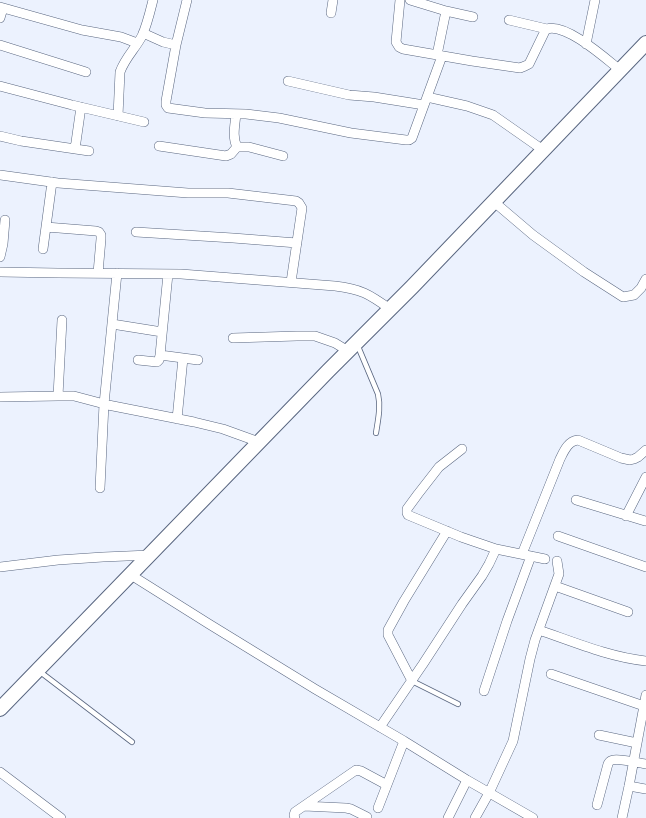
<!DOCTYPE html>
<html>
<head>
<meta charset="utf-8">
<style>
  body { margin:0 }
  canvas { display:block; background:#ecf2fe }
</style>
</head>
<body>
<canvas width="646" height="818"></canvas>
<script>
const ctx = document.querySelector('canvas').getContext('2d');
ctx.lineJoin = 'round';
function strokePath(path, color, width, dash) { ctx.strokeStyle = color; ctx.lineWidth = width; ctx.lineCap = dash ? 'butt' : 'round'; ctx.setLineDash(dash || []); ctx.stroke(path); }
const service = new Path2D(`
  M357,344l21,50c3,13 0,26 -2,39
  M39,671l93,71
  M412,681l46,23`);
const minor = new Path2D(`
  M400,0l-4,42 3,5 4,2 69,12 48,7 5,-2 4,-2 16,-33 2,-2c19,-6 58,29 73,41
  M410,0l36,11 27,6
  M0,7l82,23 39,7 16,6
  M331,13l2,-13
  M0,18l3,-10
  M509,20l38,9
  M143,33l20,9 13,3 11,-45
  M586,44l9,-44
  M0,45l86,27
  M176,45l-10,56v4l2,3 37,5 41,1 33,4 72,15 55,7h3l3,-2 30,-82
  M437,55l9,-44
  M288,81l61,14 25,2 50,8
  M0,86l72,19 72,17
  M427,97l40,9 26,9 50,35
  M236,114c-1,11 -4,23 1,33
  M118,116l2,-44c5,-14 15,-23 22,-36 5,-11 8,-24 11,-36
  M0,136l21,5 68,10
  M159,146l67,10 5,-2 6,-7h12l34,9
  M75,149l6,-42
  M0,175l58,8 130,10h40l68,8 3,2 3,5 -11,74
  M493,201l40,34 51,37 39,25 11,-2 7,-7 5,-9
  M46,227l50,4 3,1 2,3v4l-3,34
  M136,232l97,6 64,5
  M43,249l9,-67
  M0,257l3,-13 2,-24
  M0,272l58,1 123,1 154,12c26,3 34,8 55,23
  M112,324l50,8
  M233,338l64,-2h18l20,7 13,8
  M160,355l38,5
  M138,360l19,2 2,-2 1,-5 8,-81
  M58,396l4,-76
  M0,397l58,-1h16l34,9 86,17 29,7 36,13
  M177,419l6,-61
  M462,449l-23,18 -21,27 -11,15v4l1,2 53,22 35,12 49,10
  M100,488l4,-84 13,-131
  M576,500l69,21
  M626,516l20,-39
  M558,536l88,31
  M522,554l38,-95c4,-8 8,-18 18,-19l43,18 9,2 4,-1 4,-2 8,-7
  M0,567l58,-7 45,-3 47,-2
  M131,575l78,49 106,65 89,52 63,39 66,38
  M555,586l73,26
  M539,630c35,12 70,27 107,31
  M551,674l93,32
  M412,681l-24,-46v-5l16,-29 43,-70
  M484,691l23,-70 24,-65
  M380,727l43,-63 39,-60 20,-28 7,-12 7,-15
  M599,735l38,8
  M0,772l61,46
  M629,786l17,3
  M597,805l11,-41c2,-3 1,-3 5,-4 6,-2 25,3 33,4
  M304,806l42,2 5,1 16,8
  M378,808l26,-67
  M295,818l-1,-3 1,-3 61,-42 5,1 26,14
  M448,818l19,-38
  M475,818l14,-25 24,-52 17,-82 5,-19 24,-66 -2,-13
  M622,818l7,-32 17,-91`);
const primary = new Path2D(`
  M0,709l328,-338 84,-84 234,-244`);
strokePath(service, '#5a6780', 6);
strokePath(minor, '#5a6780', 10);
strokePath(primary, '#5a6780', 16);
strokePath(service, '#fff', 4.5);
strokePath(minor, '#fff', 9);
strokePath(primary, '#fff', 14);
</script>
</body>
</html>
